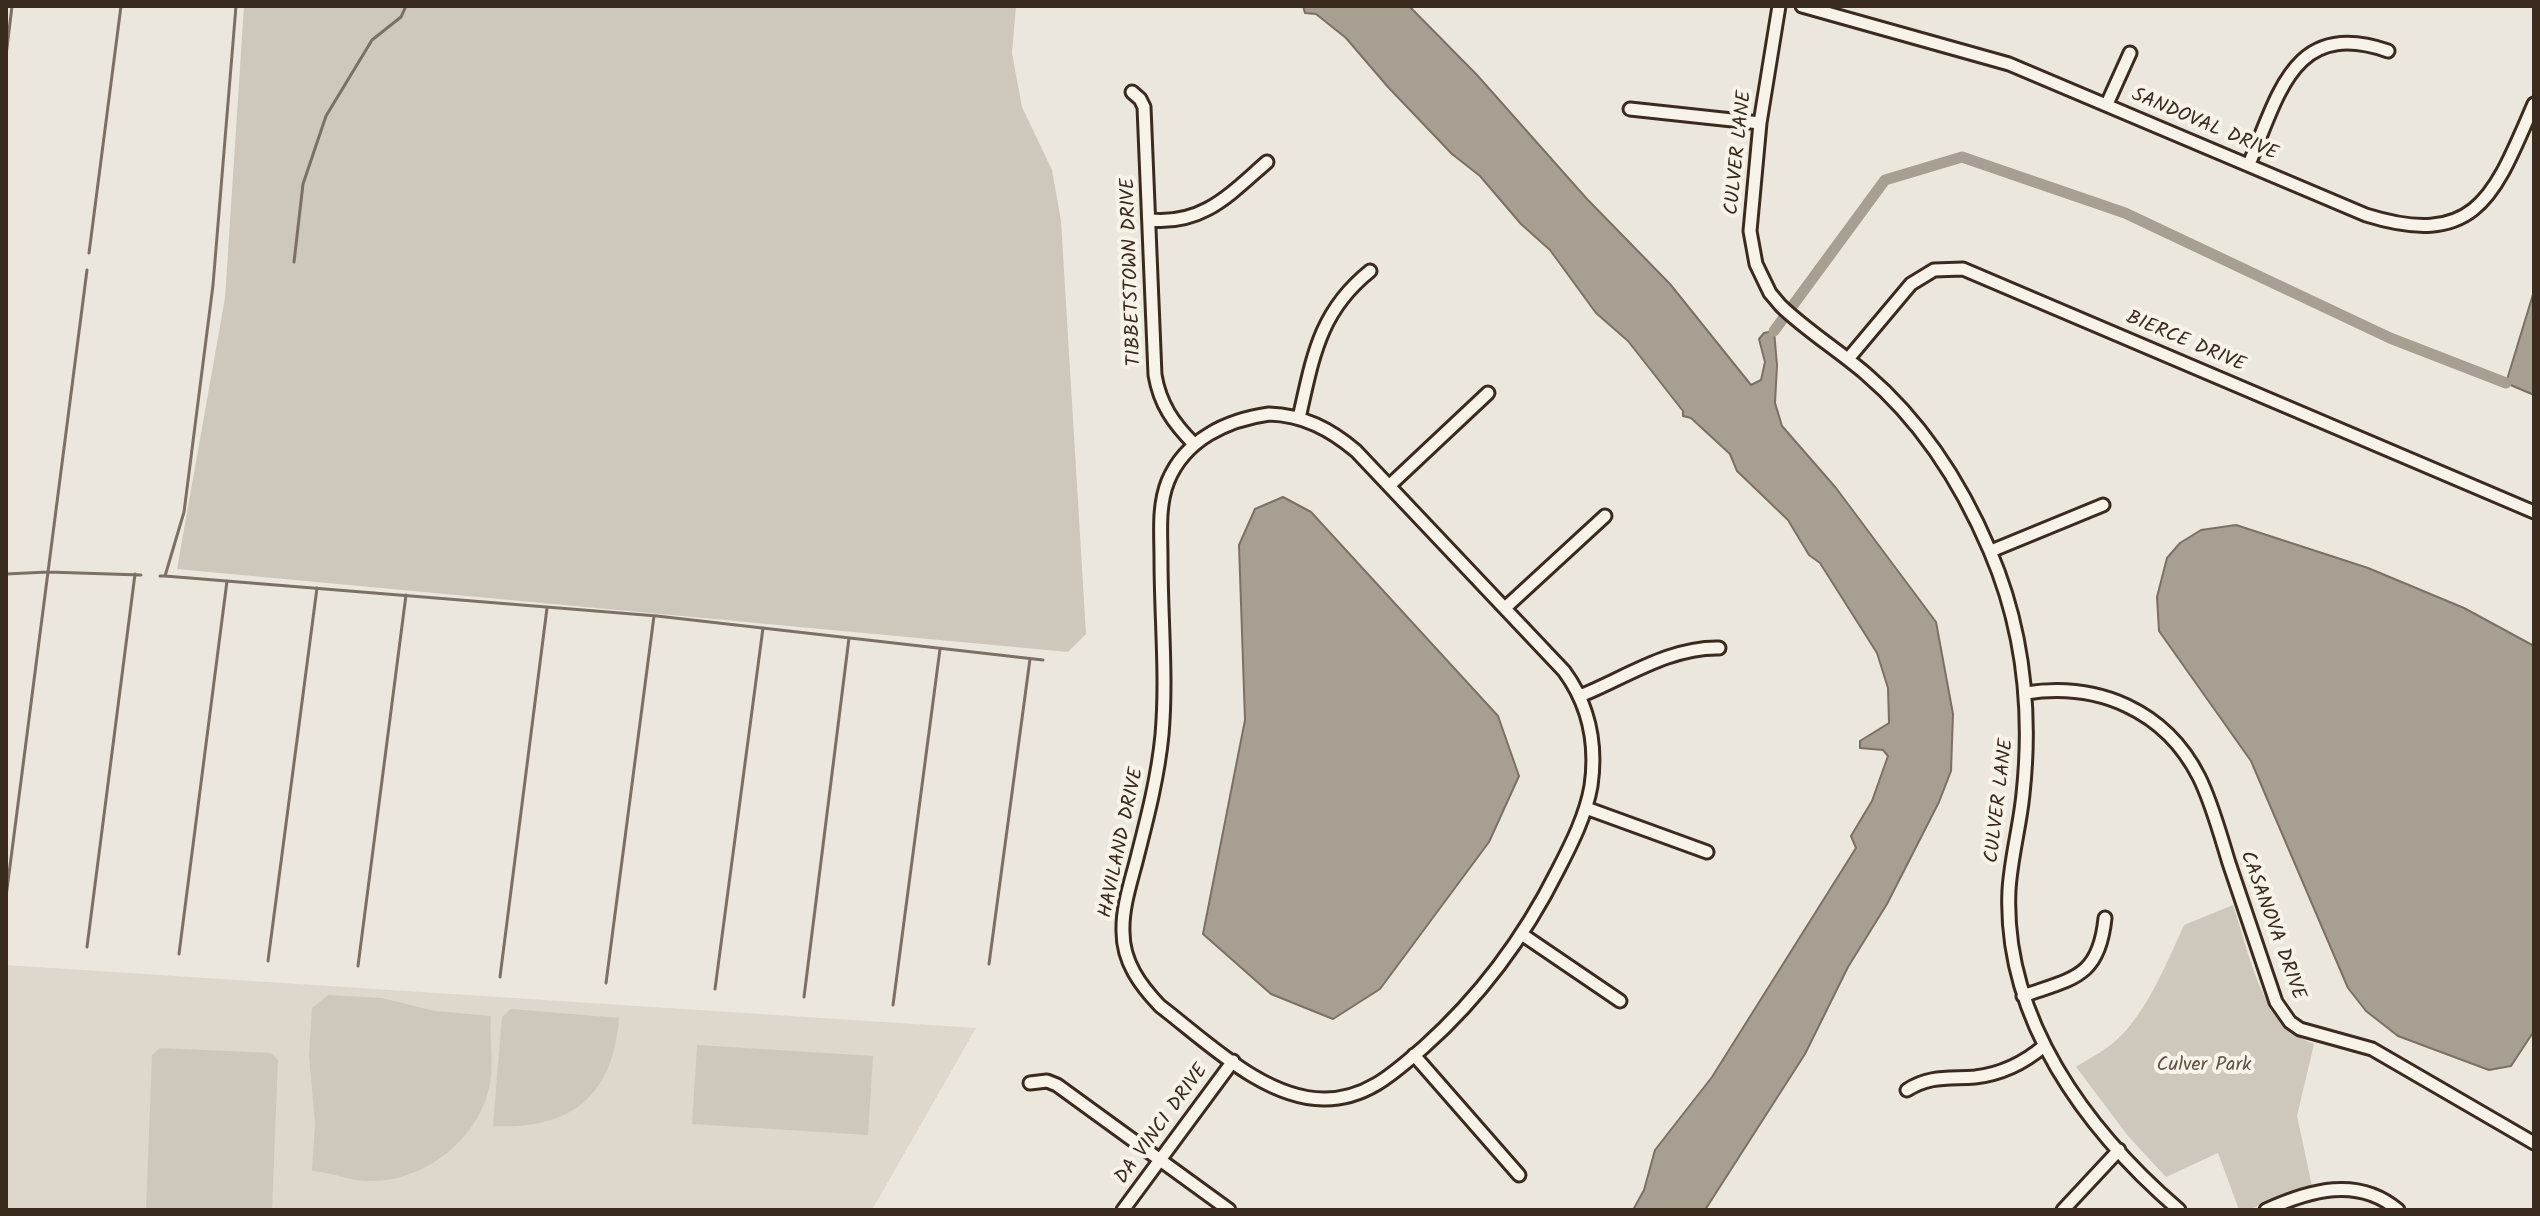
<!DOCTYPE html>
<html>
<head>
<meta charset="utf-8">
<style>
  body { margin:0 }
  #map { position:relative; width:2540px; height:1216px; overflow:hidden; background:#ece7dc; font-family:Kalam,sans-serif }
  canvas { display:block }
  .frame { position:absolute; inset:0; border:8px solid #3b2a1e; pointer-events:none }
</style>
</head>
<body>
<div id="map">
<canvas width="2540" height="1216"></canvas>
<div class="frame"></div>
</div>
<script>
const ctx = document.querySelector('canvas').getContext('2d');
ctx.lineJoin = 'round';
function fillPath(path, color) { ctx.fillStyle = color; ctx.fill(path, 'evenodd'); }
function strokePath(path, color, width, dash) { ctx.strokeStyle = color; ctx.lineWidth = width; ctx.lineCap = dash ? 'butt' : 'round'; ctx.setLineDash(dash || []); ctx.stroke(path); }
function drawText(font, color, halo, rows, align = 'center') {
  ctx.font = font + ' Kalam,sans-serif'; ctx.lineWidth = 8; ctx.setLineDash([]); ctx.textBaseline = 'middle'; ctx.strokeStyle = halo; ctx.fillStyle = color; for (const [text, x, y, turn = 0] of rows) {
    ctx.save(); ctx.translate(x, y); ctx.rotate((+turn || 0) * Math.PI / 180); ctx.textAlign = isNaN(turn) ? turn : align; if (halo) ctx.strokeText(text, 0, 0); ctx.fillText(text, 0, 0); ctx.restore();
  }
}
fillPath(new Path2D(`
  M6,965l970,63 -104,182h-866z`), '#ddd7cc');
fillPath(new Path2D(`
  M244,6h772l-4,47 10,54 30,63 9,51 25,413 -18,18 -891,-83 48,-271z
  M2233,905c17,49 27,119 81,139l-17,72 15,70 -65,24h-8l-21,-57 -52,24 -38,-41 -52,-69c12,-8 26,-15 37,-24 32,-26 54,-81 71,-118z
  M328,995l54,3 53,13 56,5c-2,22 3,44 -1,67 -9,54 -64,98 -118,98 -21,1 -40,-9 -60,-10l3,-47 -6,-69 3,-47z
  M511,1009l108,9c-6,78 -48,112 -126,108l9,-109z
  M697,1045l176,11 -5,79 -176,-11z
  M160,1048l111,5 7,7 -6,150h-126l6,-155z`), '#cec8bc');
const water = new Path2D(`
  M1303,6h106l68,69 110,124 83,85 81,101 10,-5 4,-18 -6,-23 5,-6 10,-2 3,34 -2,38 7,23 54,62 100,134 17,92 -2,57 -12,31 -52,102 -39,63 -43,87 -100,156h-72l11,-20 11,-40 57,-73 144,-229 -5,-12 21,-35 16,-45 -5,-6 -23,-2v-7l29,-18 -1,-35 -11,-35 -57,-90 -11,-8 -21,-35 -51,-49 -7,-17 -39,-36 -8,-2v-5l-55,-70 -32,-28 -46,-63 -29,-26 -41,-48 -28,-22 -64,-67 -42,-49 -30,-24 -11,-1z
  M2534,291v104l-28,-12z
  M1283,497l28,15 187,204 21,60 -30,66 -109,147 -47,30 -62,-25 -68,-60 42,-214 -6,-175 16,-36z
  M2236,525l132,43 96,40 70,38v385l-23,35 -22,4 -91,-34 -32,-25 -18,-23 -97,-227 -92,-130 -2,-34 10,-39 13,-15 21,-13z`);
fillPath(water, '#a89f93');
strokePath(water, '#7c7064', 2);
strokePath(new Path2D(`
  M6,56l6,-50
  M89,253l32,-247
  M294,262l9,-78 23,-68 46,-76 29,-23 5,-11
  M6,574l42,-2 93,3
  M160,576h5l19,-64 29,-227 23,-279
  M165,576l492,40 386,44
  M6,897l81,-627
  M87,947l48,-373
  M179,954l48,-373
  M268,961l49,-373
  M989,964l41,-305
  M358,966l48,-371
  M500,977l47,-369
  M606,983l48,-367
  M715,989l48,-361
  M804,997l45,-359
  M893,1005l47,-356`), '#7c7064', 3);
strokePath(new Path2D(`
  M1774,331l111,-151 77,-23 163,56 265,125 116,45`), '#a89f93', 11);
const minor = new Path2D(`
  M1779,6l-19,117 -10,108 6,33 14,29 11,13c26,25 57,44 85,68 55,47 96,111 124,177 33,77 42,160 33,243 -3,32 -12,63 -14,96 -6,128 77,240 170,320
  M1802,6l207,58 357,151c112,35 129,-22 168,-111
  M1132,92l8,7 4,8 11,268c5,29 18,48 39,69
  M2107,104l23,-51
  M1630,109l130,14
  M2249,164c30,-69 44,-146 139,-113
  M1150,220c53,5 79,-25 117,-58
  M1848,359l63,-75 23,-14 29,-1 571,243
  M1269,414c34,1 61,15 87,37l208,220c25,34 33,73 27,115 -5,29 -19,57 -33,84 -34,68 -77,126 -134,177 -29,25 -57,52 -99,52 -60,1 -119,-58 -165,-93 -20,-21 -37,-44 -37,-74 -1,-26 9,-53 15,-78 10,-39 20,-78 24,-119 5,-58 -1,-117 -1,-176 0,-26 -3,-53 7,-78 17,-41 58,-61 101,-67z
  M1299,418c14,-61 20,-106 71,-147
  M1389,486l99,-93
  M1991,551l112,-46
  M1505,608l100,-92
  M2026,693c72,-11 139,17 173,84 13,26 21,57 30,86 16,46 31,93 47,139l14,20 10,7 72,20 162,94
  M1580,696c45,-18 89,-49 139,-48
  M1586,808l121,44
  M1523,935l97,66
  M2023,996c50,-18 76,-18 82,-78
  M1414,1055l105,120
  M1030,1083l17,-2 10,4 172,125
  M1907,1090c23,-15 43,-11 68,-13 27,-3 49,-14 69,-31
  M1123,1210l110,-149
  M2063,1210l56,-60
  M2266,1210c44,-20 92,-34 132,0`);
strokePath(minor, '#3b2a1e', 17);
strokePath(minor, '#f7f3e8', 11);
drawText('20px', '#3b2a1e', '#f7f3e8', [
  ["SANDOVAL DRIVE",2204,126,23],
  ["CULVER LANE",1740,153,-84],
  ["TIBBETSTOWN DRIVE",1133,272,-92],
  ["BIERCE DRIVE",2185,343,23],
  ["CULVER LANE",2001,801,-83],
  ["HAVILAND DRIVE",1123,843,-78],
  ["CASANOVA DRIVE",2271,926,70],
  ["DA VINCI DRIVE",1163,1125,-54]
]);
drawText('20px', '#605246', '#f7f3e8', [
  ["Culver Park",2204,1067]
]);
</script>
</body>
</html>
